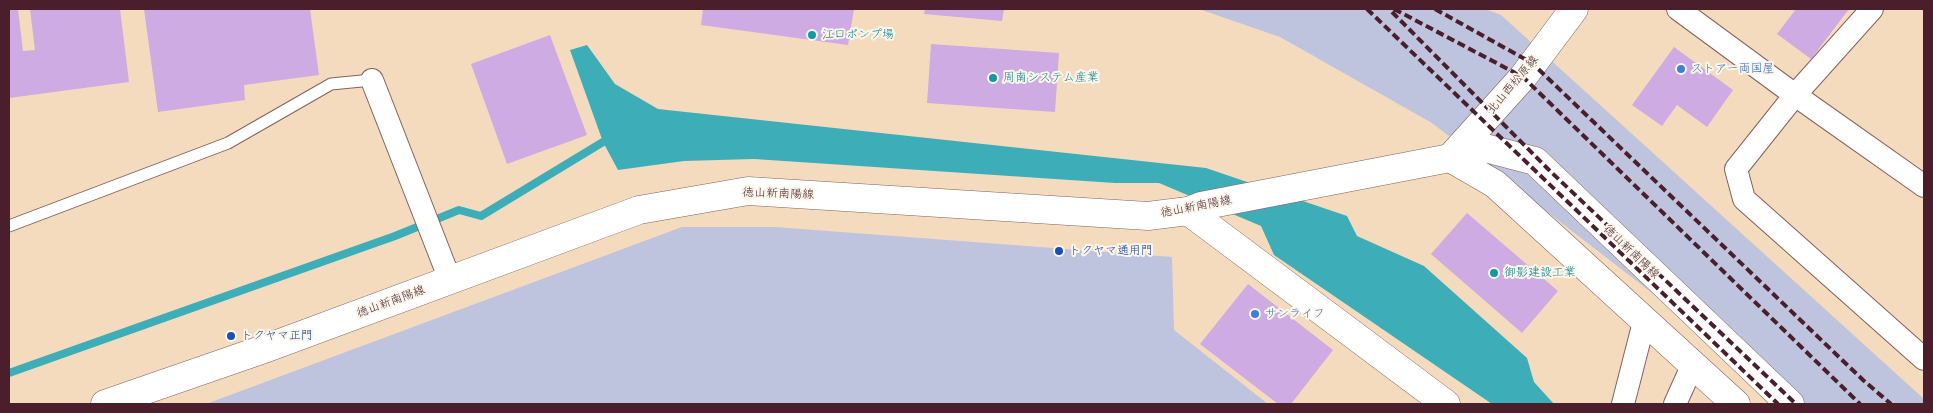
<!DOCTYPE html>
<html>
<head>
<meta charset="utf-8">
<style>
  body { margin:0 }
  #map { position:relative; width:1933px; height:413px; overflow:hidden; background:#f4dbbe; font-family:Pangolin,sans-serif }
  canvas { display:block }
  .frame { position:absolute; inset:0; border:10px solid #4a1f2b; pointer-events:none }
</style>
</head>
<body>
<div id="map">
<canvas width="1933" height="413"></canvas>
<div class="frame"></div>
</div>
<script>
const ctx = document.querySelector('canvas').getContext('2d');
ctx.lineJoin = 'round';
function fillPath(path, color) { ctx.fillStyle = color; ctx.fill(path, 'evenodd'); }
function strokePath(path, color, width, dash) { ctx.strokeStyle = color; ctx.lineWidth = width; ctx.lineCap = dash ? 'butt' : 'round'; ctx.setLineDash(dash || []); ctx.stroke(path); }
function drawText(font, color, halo, rows, align = 'center') {
  ctx.font = font + ' Pangolin,"Klee One",sans-serif'; ctx.lineWidth = 4; ctx.setLineDash([]); ctx.textBaseline = 'middle'; ctx.strokeStyle = halo; ctx.fillStyle = color; for (const [text, x, y, turn = 0] of rows) {
    ctx.save(); ctx.translate(x, y); ctx.rotate((+turn || 0) * Math.PI / 180); ctx.textAlign = isNaN(turn) ? turn : align; if (halo) ctx.strokeText(text, 0, 0); ctx.fillText(text, 0, 0); ctx.restore();
  }
}
fillPath(new Path2D(`
  M1199,9h286l16,6 423,384v5h-128l-364,-281 -152,-86z
  M682,227h93l397,30 2,73 94,74h-1062z`), '#bec3de');
fillPath(new Path2D(`
  M587,45l28,39 43,25 548,59 141,48 10,20 67,30 103,92 7,24 20,22h-62l-218,-149 -13,-29 -102,-43h-44l-361,-24 -70,2 -66,9 -15,-28 -33,-92z`), '#3daeb7');
strokePath(new Path2D(`
  M9,373l386,-137 64,-26 22,6 122,-74 9,-1`), '#3daeb7', 8);
fillPath(new Path2D(`
  M9,9h9l5,42 12,-1 -5,-41h90l9,73 -120,16z
  M144,9h166l9,66 -75,10 1,15 -87,12z
  M703,9h151l-6,36 -147,-20z
  M925,9h79l-2,12 -78,-7z
  M1796,9h53l-38,50 -34,-25z
  M550,35l37,100 -80,29 -36,-100z
  M931,44l128,9 -4,59 -128,-9z
  M1674,47l59,43 -26,37 -30,-22 -15,21 -30,-21z
  M1467,213l91,78 -36,42 -91,-79z
  M1248,284l85,66 -42,54h-13l-78,-60z`), '#ceabe3');
const service = new Path2D(`
  M9,226l219,-83 103,-59 41,-4`);
const minor = new Path2D(`
  M1678,9l117,86 129,91
  M1872,9l-77,86 -59,74 8,30 180,160
  M372,80l78,200
  M1623,404l21,-82
  M1675,404l18,-40`);
const tertiary = new Path2D(`
  M1450,158l73,-81 51,-68
  M1188,211l258,193`);
const secondary = new Path2D(`
  M1450,158l45,26 241,220
  M105,404l159,-55 375,-139 109,-19 400,25 40,-5 13,-5 249,-48 35,-10 50,13 255,243`);
strokePath(service, '#86615e', 13);
strokePath(minor, '#86615e', 24);
strokePath(tertiary, '#86615e', 29);
strokePath(secondary, '#86615e', 29);
strokePath(service, '#fff', 11);
strokePath(minor, '#fff', 22);
strokePath(tertiary, '#fff', 28);
strokePath(secondary, '#fff', 28);
strokePath(new Path2D(`
  M1367,9l411,395
  M1394,9l129,68 337,327
  M1435,9l97,54 331,317 28,24
  M1392,12l158,159 246,233`), '#4a1f2b', 4, [8, 4]);
for (const [x, y, r, color] of [
  [812,35,5,"#0f9aa8"],
  [1681,69,5,"#3f7fe0"],
  [993,78,5,"#0f9aa8"],
  [1059,251,5,"#1a4fb4"],
  [1494,273,5,"#0f9aa8"],
  [1255,314,5,"#3f7fe0"],
  [231,336,5,"#1a4fb4"]
]) { const dot = new Path2D(); dot.arc(x, y, r, 0, 2 * Math.PI); ctx.fillStyle = color; ctx.fill(dot); strokePath(dot, '#fbf7ec', 2); }
drawText('12px', '#0d838f', '#fbf7ec', [
  ["江口ポンプ場",822,35],
  ["周南システム産業",1003,78],
  ["御影建設工業",1504,273]
], 'left');
drawText('12px', '#366cbe', '#fbf7ec', [
  ["ストアー両国屋",1691,69],
  ["サンライフ",1265,314]
], 'left');
drawText('12px', '#4a1f2b', '#fbf7ec', [
  ["北山西松原線",1513,85,-50],
  ["徳山新南陽線",778,194,2],
  ["徳山新南陽線",1196,207,-11],
  ["徳山新南陽線",1631,252,44],
  ["徳山新南陽線",391,302,-20]
]);
drawText('12px', '#164399', '#fbf7ec', [
  ["トクヤマ通用門",1069,251],
  ["トクヤマ正門",241,336]
], 'left');
</script>
</body>
</html>
